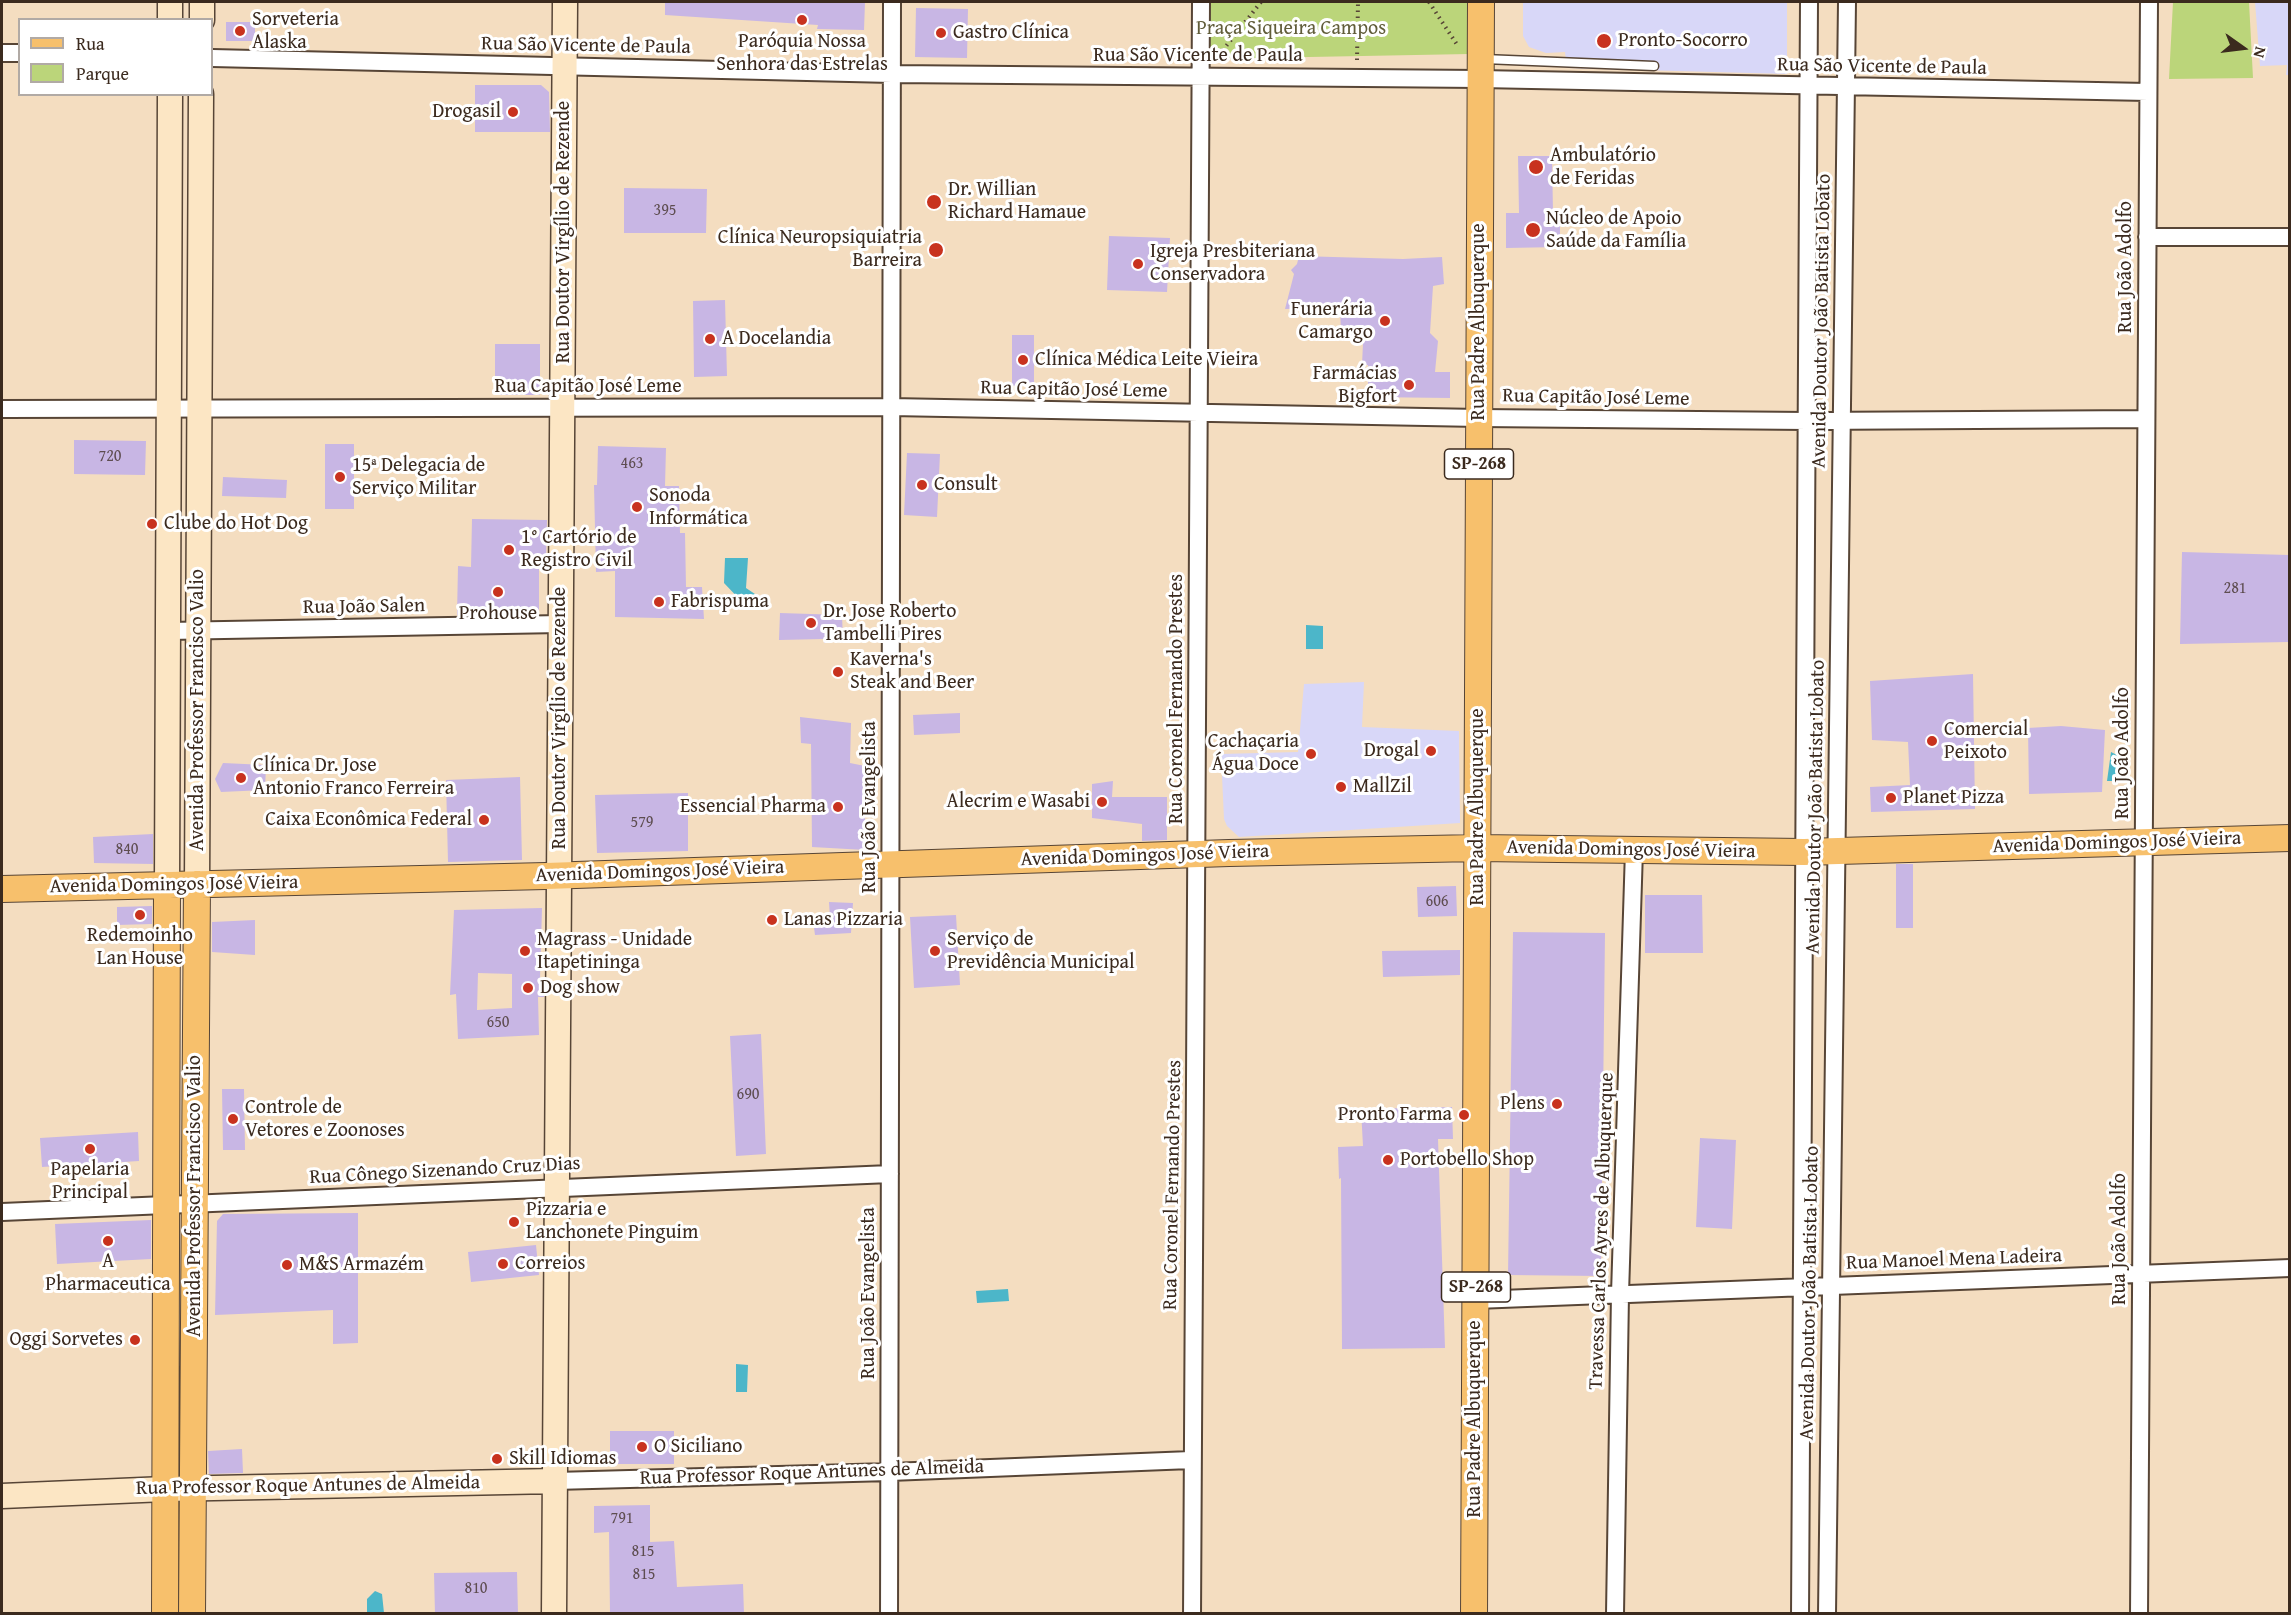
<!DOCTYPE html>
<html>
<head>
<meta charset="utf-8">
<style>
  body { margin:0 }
  #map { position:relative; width:2291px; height:1615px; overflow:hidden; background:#f4ddc0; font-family:"Gentium Book Plus",serif }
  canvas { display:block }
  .frame { position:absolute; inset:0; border:3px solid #3b2a1e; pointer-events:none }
  .legend { position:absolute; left:18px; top:18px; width:195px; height:78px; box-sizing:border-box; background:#fff; border:2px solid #b1aaa5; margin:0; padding:8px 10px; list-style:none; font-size:18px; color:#3b2a1e }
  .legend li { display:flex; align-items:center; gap:12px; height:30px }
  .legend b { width:30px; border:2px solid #b1aaa5 }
  .north { position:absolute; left:2213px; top:18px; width:60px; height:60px; -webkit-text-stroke:4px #fff; paint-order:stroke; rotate:104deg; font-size:16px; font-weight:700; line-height:24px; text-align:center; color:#3b2a1e }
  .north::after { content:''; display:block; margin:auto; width:21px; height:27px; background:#3b2a1e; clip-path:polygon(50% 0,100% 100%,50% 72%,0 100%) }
</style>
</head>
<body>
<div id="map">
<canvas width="2291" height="1615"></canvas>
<div class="frame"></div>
<ul class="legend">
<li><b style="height:8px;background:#f7c06c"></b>Rua</li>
<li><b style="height:16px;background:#bbd57a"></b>Parque</li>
</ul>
<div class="north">N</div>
</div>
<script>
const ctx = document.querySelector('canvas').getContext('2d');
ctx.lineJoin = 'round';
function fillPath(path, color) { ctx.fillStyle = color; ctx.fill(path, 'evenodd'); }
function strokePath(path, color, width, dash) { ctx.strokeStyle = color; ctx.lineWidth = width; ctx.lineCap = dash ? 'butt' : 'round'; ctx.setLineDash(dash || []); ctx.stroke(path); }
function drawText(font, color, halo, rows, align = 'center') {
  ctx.font = font + ' "Gentium Book Plus",serif'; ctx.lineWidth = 6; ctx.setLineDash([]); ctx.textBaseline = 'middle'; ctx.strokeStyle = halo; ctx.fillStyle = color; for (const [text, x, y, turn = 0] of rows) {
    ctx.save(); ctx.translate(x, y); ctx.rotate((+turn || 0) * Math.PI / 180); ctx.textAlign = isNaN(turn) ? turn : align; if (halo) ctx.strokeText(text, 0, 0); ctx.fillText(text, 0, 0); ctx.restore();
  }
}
fillPath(new Path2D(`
  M1523,2h264v72l-220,-6 -2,-16 -19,1 -17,-6 -6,-11z
  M2255,2h34v73h-3l1,-10 -27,1z
  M1364,682l-2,45 97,4 1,92 -221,14 -12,-11 -3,-7 -3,-65 77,-2 6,-68z`), '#d8d7f8');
fillPath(new Path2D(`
  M1203,2h266v52l-267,5z
  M2173,2h76l4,76 -84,1z`), '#bbd57a');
fillPath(new Path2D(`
  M725,558h23l-2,30 9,6 -11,10 -20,-21z
  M1306,625l17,1v23h-17z
  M2111,752l10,5v24h-14z
  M1008,1289l1,12 -32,2 -1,-12z
  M736,1364l12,1 -1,27h-11z
  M375,1591l7,3 2,19h-17v-14z`), '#4cb6c9');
fillPath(new Path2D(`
  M665,2h200l-1,28 -47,-1 1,-4 -153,-10z
  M916,8l52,1 -1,49 -52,-1z
  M226,22h29v19h-29z
  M475,85h66l8,7 1,40h-75z
  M1518,156h34l1,57 7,-1v35l-54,1v-35h13z
  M624,188l83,1 -1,44h-82z
  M1109,236l61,2 -3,54 -60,-2z
  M1299,256l104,3 39,-2 2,27 -11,2 -3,47 8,8 -3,31h15v26l-82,-1v-32h-6l1,-22 -22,-10 -1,-26 -55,2 9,-35 -3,-4 6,-6z
  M725,300l2,76 -33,1 -1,-76z
  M1012,335h22v51h-22z
  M495,344h45v51h-45z
  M74,440l72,1 -1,34 -71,-1z
  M325,444h29v65h-29z
  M598,446l68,2 -1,38h14l1,47h5l1,54h16l2,32 -89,-2v-46l-19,1 -2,-87h3z
  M907,453l33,1 -3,63 -33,-2z
  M223,477l64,3 -1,18 -64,-2z
  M472,519l75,1 -1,41h-7v53l-82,1 1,-49 13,1z
  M2182,552l107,3v87l-109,2z
  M780,613l62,2 1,26 -19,2v-4l-45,1z
  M1973,674l2,135 -104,3 -1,-25 40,-2 -2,-43 -36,-2 -2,-59z
  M960,713v20l-46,2 -1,-20z
  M800,717l51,6 -1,40 15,3v84l-53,-3 -1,-103 -10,-1z
  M2061,726l44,4 -3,62 -73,2 -1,-66z
  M223,763l43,2 -1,25 -44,2 -6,-13z
  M520,777l2,83 -74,2 -2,-82z
  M1113,781l-1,16h55v43l-25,1v-17l-50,-6v-34z
  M688,793v58l-91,2 -2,-58z
  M153,834v30l-59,-1 -1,-26z
  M1896,864h17v64h-17z
  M1456,886l1,30 -39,1 -1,-30z
  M1645,895h57l1,58h-58z
  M829,902l24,1 -2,30 -36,2 -2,-15 17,-2z
  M152,906v18l-35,1v-18z
  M542,908l-2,71h4v18h-6l1,38 -81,4 -2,-45 -6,1 4,-85zM478,973l34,1v34l-35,2z
  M956,915l4,70 -46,3 -4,-71z
  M255,920v35l-43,-3v-30z
  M1513,932l92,1 -4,343 -93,-1z
  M1460,950v25l-77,2 -1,-26z
  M761,1034l5,120 -30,2 -6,-120z
  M222,1089h22l1,61h-22z
  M1452,1107l1,32h-15l7,209 -103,1 -1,-171 -2,1 -1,-32 25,-1 -2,-37z
  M138,1132l1,29 -97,6 -2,-29z
  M1700,1138l36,2 -4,89 -36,-2z
  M358,1213v130l-25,1v-34l-118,5 2,-94 6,-7z
  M151,1220v39l-94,5 -2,-40z
  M536,1245l3,30 -68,7 -3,-30z
  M610,1431h64v33h-64z
  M242,1449l1,24 -34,1 -1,-23z
  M650,1505v37l24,-1 3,46 66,-3 1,30h-134l-1,-82 -15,1v-27z
  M517,1572l1,42h-83l-1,-41z`), '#c8b6e4');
const lane = new Path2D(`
  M1484,59l170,7`);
const street = new Path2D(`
  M2,53h18
  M212,58l680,16 588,5 668,13
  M2147,237h143
  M2,409l889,-2 588,11 328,3 339,-2
  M168,631l393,-7
  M2,1212l888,-38
  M1476,1300l814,-32
  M555,1481l335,-9 301,-12
  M889,1614l3,-1612
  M1192,1614l9,-1612
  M1615,1614l5,-320 14,-444
  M1800,1614l9,-1612
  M1827,1614l20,-1612
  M2139,1614l10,-1612`);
const secondary = new Path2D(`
  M170,20v-18
  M202,20v-18
  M197,884l4,-790
  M167,885l3,-791
  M2,1496l163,-7 390,-8
  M554,1614l11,-1612`);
const primary = new Path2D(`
  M2,889l544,-13 683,-23 248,-5 327,4 486,-14
  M165,1614l2,-729
  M192,1614l5,-730
  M1474,1614l7,-1612`);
strokePath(lane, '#574536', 11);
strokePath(street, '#574536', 20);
strokePath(secondary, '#574536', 27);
strokePath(primary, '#574536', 28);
strokePath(new Path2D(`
  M1429,2l29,44
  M1219,55l42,-53
  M1357,60l1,-58`), '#574536', 4, [1.5, 4.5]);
strokePath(lane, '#fff', 8);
strokePath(street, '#fff', 16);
strokePath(secondary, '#fce6c4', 24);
strokePath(primary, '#f7c06c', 26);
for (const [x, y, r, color] of [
  [802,20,6,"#c8321e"],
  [240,31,6,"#c8321e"],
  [941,33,6,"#c8321e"],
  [1604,41,8,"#c8321e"],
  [513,112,6,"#c8321e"],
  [1536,167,8,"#c8321e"],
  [934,202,8,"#c8321e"],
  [1533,230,8,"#c8321e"],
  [936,250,8,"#c8321e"],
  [1138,264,6,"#c8321e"],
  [1385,321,6,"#c8321e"],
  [710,339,6,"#c8321e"],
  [1023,360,6,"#c8321e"],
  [1409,385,6,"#c8321e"],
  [340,477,6,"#c8321e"],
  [922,485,6,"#c8321e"],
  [637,507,6,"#c8321e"],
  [152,524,6,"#c8321e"],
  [509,550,6,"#c8321e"],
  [498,592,6,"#c8321e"],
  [659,602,6,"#c8321e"],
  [811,623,6,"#c8321e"],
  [838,672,6,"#c8321e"],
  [1932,741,6,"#c8321e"],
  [1431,751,6,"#c8321e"],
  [1311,754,6,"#c8321e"],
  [241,778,6,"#c8321e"],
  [1341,787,6,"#c8321e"],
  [1891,798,6,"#c8321e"],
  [1102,802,6,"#c8321e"],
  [838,807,6,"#c8321e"],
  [484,820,6,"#c8321e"],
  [140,915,6,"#c8321e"],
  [772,920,6,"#c8321e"],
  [525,951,6,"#c8321e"],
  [935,951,6,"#c8321e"],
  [528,988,6,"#c8321e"],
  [1557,1104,6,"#c8321e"],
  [1464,1115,6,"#c8321e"],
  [233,1119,6,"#c8321e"],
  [90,1149,6,"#c8321e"],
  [1388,1160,6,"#c8321e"],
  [514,1222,6,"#c8321e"],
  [108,1241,6,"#c8321e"],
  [503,1264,6,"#c8321e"],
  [287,1265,6,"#c8321e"],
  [135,1340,6,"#c8321e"],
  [642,1447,6,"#c8321e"],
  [497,1459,6,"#c8321e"]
]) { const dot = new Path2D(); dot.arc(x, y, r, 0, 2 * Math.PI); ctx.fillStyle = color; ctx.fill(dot); strokePath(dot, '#fff', 2); }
drawText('16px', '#5e4d50', null, [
  ["395",665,211],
  ["720",110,457],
  ["463",632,464],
  ["281",2235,589],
  ["579",642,823],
  ["840",127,850],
  ["606",1437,902],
  ["650",498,1023],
  ["690",748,1095],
  ["791",622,1519],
  ["815",643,1552],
  ["815",644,1575],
  ["810",476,1589]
]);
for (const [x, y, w] of [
  [1479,464,69],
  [1476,1287,69]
]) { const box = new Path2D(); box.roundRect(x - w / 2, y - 15, w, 30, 4.5); ctx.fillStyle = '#fff'; ctx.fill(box); strokePath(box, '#3b2a1e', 1.5); }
drawText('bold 18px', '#3b2a1e', null, [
  ["SP-268",1479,464],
  ["SP-268",1476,1287]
]);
drawText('20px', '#3b2a1e', '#fff', [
  ["Sorveteria",252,20],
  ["Alaska",252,43],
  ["Gastro Clínica",953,33],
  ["Pronto-Socorro",1618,41],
  ["Paróquia Nossa",802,42,"center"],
  ["Senhora das Estrelas",802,65,"center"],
  ["Drogasil",501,112,"right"],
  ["Ambulatório",1550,156],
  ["de Feridas",1550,179],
  ["Dr. Willian",948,190],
  ["Richard Hamaue",948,213],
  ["Núcleo de Apoio",1546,219],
  ["Saúde da Família",1546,242],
  ["Clínica Neuropsiquiatria",922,238,"right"],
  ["Barreira",922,261,"right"],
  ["Igreja Presbiteriana",1150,252],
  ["Conservadora",1150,275],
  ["Funerária",1373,310,"right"],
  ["Camargo",1373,333,"right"],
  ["A Docelandia",722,339],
  ["Clínica Médica Leite Vieira",1035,360],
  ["Farmácias",1397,374,"right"],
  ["Bigfort",1397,397,"right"],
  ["15ª Delegacia de",352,466],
  ["Serviço Militar",352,489],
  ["Consult",934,485],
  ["Sonoda",649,496],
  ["Informática",649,519],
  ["Clube do Hot Dog",164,524],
  ["1° Cartório de",521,538],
  ["Registro Civil",521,561],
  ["Fabrispuma",671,602],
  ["Dr. Jose Roberto",823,612],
  ["Tambelli Pires",823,635],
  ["Prohouse",498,614,"center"],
  ["Kaverna's",850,660],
  ["Steak and Beer",850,683],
  ["Comercial",1944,730],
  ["Peixoto",1944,753],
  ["Cachaçaria",1299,742,"right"],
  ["Água Doce",1299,765,"right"],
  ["Drogal",1419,751,"right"],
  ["Clínica Dr. Jose",253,766],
  ["Antonio Franco Ferreira",253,789],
  ["MallZil",1353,787],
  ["Planet Pizza",1903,798],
  ["Alecrim e Wasabi",1090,802,"right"],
  ["Essencial Pharma",826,807,"right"],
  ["Caixa Econômica Federal",472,820,"right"],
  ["Lanas Pizzaria",784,920],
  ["Redemoinho",140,936,"center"],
  ["Lan House",140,959,"center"],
  ["Magrass - Unidade",537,940],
  ["Itapetininga",537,963],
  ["Serviço de",947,940],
  ["Previdência Municipal",947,963],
  ["Dog show",540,988],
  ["Plens",1545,1104,"right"],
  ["Controle de",245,1108],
  ["Vetores e Zoonoses",245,1131],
  ["Pronto Farma",1452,1115,"right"],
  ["Portobello Shop",1400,1160],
  ["Papelaria",90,1170,"center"],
  ["Principal",90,1193,"center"],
  ["Pizzaria e",526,1210],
  ["Lanchonete Pinguim",526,1233],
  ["A",108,1262,"center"],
  ["Pharmaceutica",108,1285,"center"],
  ["Correios",515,1264],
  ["M&S Armazém",299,1265],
  ["Oggi Sorvetes",123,1340,"right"],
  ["O Siciliano",654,1447],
  ["Skill Idiomas",509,1459]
], 'left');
drawText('20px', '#615d3a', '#fff', [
  ["Praça Siqueira Campos",1291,29]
]);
drawText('20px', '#3b2a1e', '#fff', [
  ["Rua São Vicente de Paula",586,46,1],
  ["Rua São Vicente de Paula",1198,56],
  ["Rua São Vicente de Paula",1882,67,1],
  ["Rua Doutor Virgílio de Rezende",564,232,-90],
  ["Rua João Adolfo",2126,267,-90],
  ["Avenida Doutor João Batista Lobato",1822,321,-89],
  ["Rua Padre Albuquerque",1479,322,-90],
  ["Rua Capitão José Leme",588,387],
  ["Rua Capitão José Leme",1074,390,1],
  ["Rua Capitão José Leme",1596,398,1],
  ["Rua João Salen",364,607,-1],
  ["Rua Coronel Fernando Prestes",1177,699,-90],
  ["Avenida Professor Francisco Valio",198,710,-90],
  ["Rua Doutor Virgílio de Rezende",560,718,-90],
  ["Rua João Adolfo",2123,753,-90],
  ["Rua João Evangelista",870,807,-90],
  ["Rua Padre Albuquerque",1478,807,-90],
  ["Avenida Doutor João Batista Lobato",1816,807,-89],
  ["Avenida Domingos José Vieira",2117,843,-2],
  ["Avenida Domingos José Vieira",1631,850,1],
  ["Avenida Domingos José Vieira",1145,856,-2],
  ["Avenida Domingos José Vieira",660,872,-2],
  ["Avenida Domingos José Vieira",174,885,-1],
  ["Rua Cônego Sizenando Cruz Dias",445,1171,-3],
  ["Rua Coronel Fernando Prestes",1173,1185,-89],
  ["Avenida Professor Francisco Valio",195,1196,-90],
  ["Travessa Carlos Ayres de Albuquerque",1602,1231,-88],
  ["Rua João Adolfo",2120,1239,-90],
  ["Rua Manoel Mena Ladeira",1954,1260,-2],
  ["Rua João Evangelista",869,1293,-90],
  ["Avenida Doutor João Batista Lobato",1810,1293,-89],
  ["Rua Padre Albuquerque",1475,1419,-90],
  ["Rua Professor Roque Antunes de Almeida",812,1473,-2],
  ["Rua Professor Roque Antunes de Almeida",308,1486,-1]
]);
</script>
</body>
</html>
